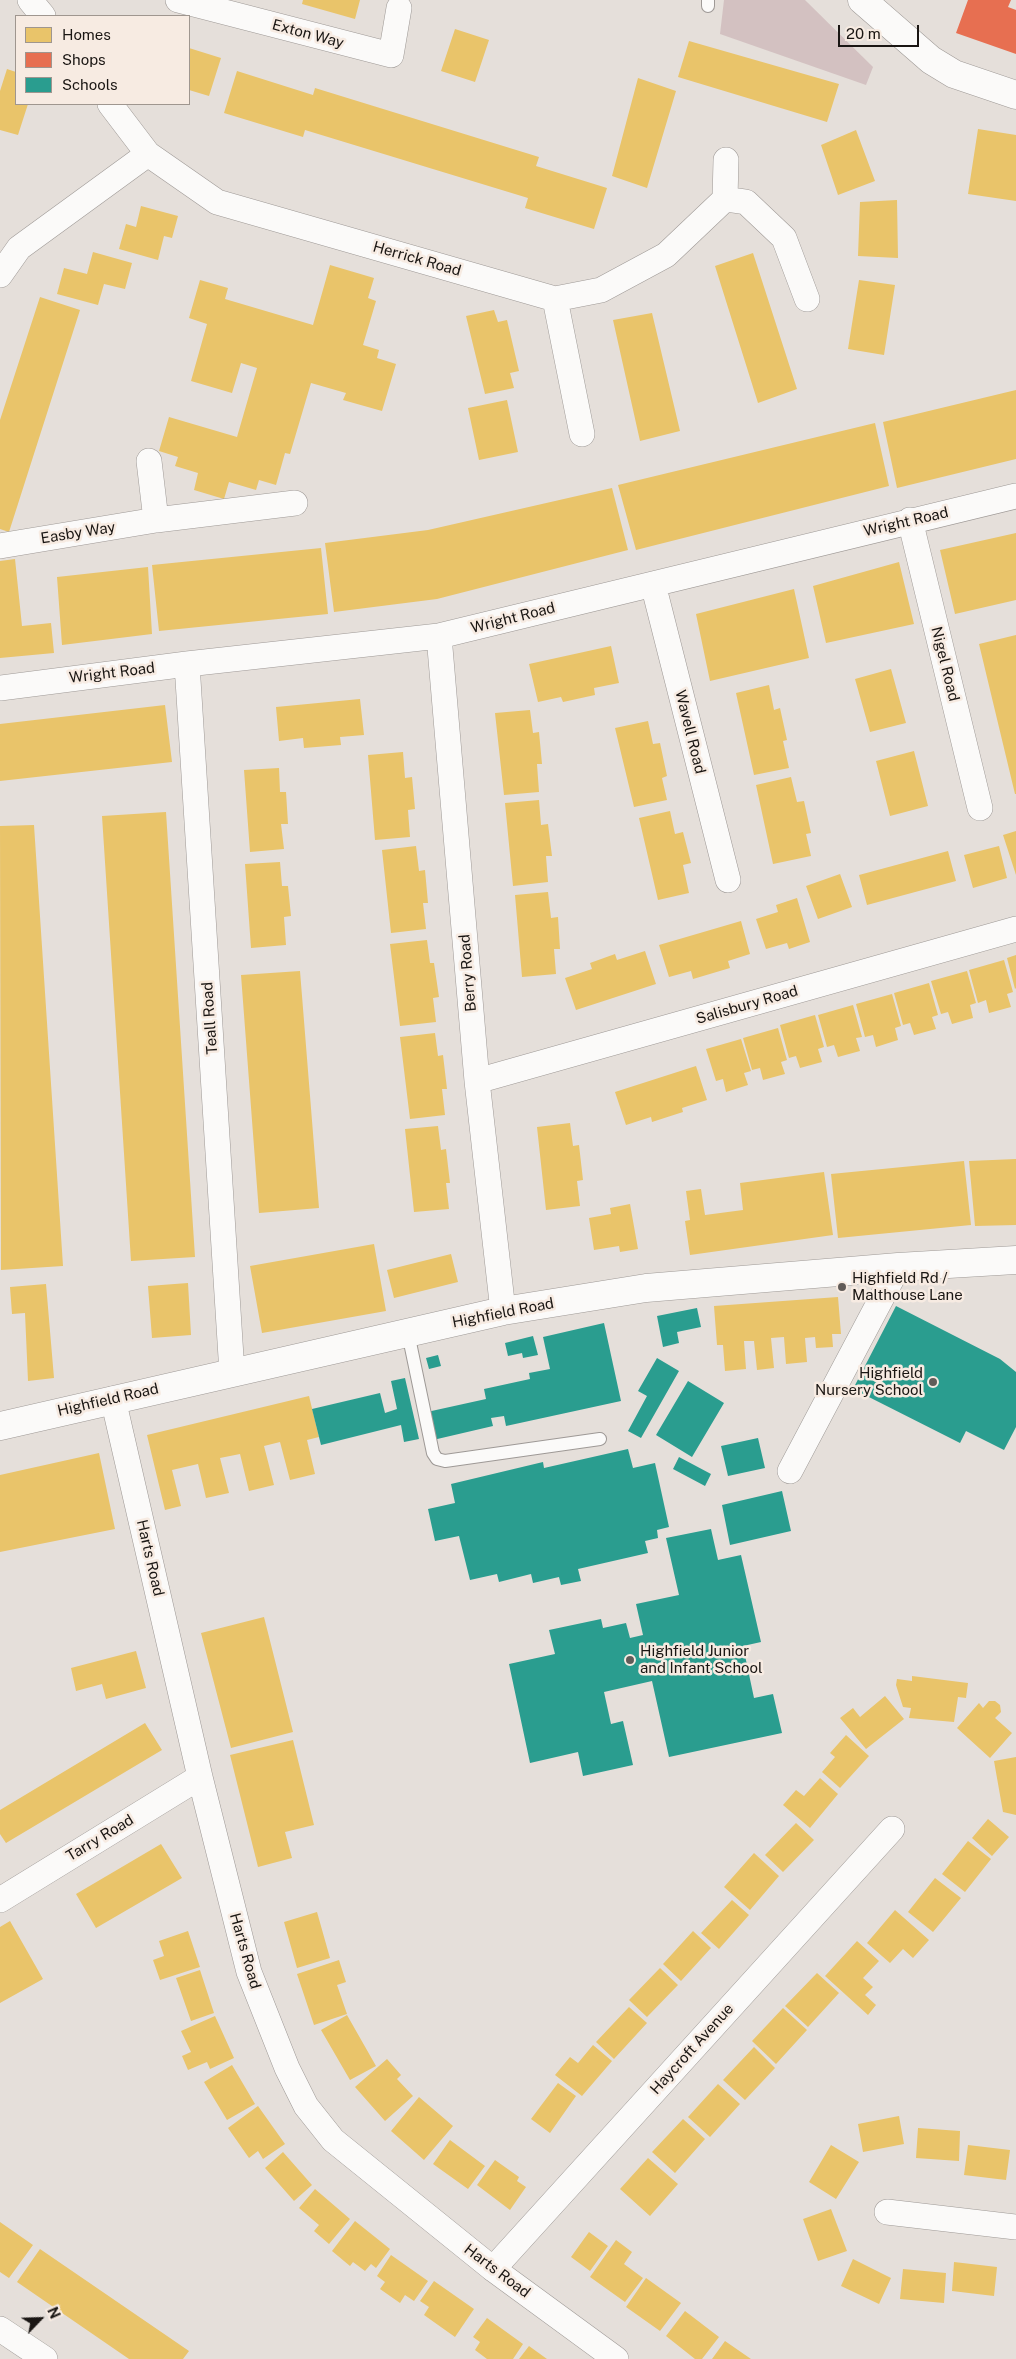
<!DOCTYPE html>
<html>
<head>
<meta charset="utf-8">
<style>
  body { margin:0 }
  #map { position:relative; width:1016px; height:2359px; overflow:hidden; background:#e5dfda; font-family:"Public Sans",sans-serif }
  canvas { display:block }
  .legend { position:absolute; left:15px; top:15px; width:175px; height:90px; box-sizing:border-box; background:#f7ebe2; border:1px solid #9f968f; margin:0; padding:6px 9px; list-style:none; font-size:15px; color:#1a1613 }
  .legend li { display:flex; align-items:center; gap:10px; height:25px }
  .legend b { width:25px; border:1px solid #9f968f }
  .north { position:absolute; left:15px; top:2294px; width:50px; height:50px; -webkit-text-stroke:4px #f7ebe2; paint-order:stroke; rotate:66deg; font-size:14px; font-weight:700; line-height:20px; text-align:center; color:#1a1613 }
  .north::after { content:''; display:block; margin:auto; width:18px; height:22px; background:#1a1613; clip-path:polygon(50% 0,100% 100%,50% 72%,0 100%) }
  .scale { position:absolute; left:838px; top:25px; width:81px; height:22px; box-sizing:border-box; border:2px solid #1a1613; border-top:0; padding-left:6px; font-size:15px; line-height:18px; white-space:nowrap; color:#1a1613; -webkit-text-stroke:4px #f7ebe2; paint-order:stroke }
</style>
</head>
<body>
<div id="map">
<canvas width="1016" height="2359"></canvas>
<ul class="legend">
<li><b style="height:14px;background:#e9c46a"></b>Homes</li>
<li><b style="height:14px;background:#e76f51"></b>Shops</li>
<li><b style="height:14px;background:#2a9d8f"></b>Schools</li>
</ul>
<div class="north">N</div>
<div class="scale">20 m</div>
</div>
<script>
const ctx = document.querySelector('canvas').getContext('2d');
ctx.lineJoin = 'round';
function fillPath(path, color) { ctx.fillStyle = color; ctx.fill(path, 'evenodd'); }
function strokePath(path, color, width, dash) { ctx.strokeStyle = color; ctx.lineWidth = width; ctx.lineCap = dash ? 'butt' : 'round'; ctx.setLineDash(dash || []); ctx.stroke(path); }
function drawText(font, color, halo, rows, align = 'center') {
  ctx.font = font + ' "Public Sans",sans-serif'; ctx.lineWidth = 5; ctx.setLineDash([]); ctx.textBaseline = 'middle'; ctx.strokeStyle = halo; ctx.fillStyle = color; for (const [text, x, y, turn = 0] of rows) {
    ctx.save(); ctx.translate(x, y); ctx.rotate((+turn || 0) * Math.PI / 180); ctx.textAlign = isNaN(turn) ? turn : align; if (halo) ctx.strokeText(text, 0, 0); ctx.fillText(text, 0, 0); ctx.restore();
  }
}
fillPath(new Path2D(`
  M724,0h81l68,67 -7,18 -146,-51z`), '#d3c1c1');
fillPath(new Path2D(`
  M303,0h57l-5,19 -53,-15z
  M455,29l34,11 -14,42 -34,-11z
  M689,41l150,43 -12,38 -149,-45z
  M189,48l32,10 -12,38 -20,-6z
  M7,69l9,3v32h12l-10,31 -18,-5v-39z
  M237,71l76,24 2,-7 224,69 -3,9 71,22 -13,41 -69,-21 3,-10 -223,-68 -2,7 -79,-24z
  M638,78l38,13 -29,97 -35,-12z
  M978,129l38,6v66l-48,-7z
  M856,130l19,51 -37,14 -17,-50z
  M897,200l1,58 -40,-2 2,-54z
  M141,206l37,10 -6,22 -8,-2 -6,24 -39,-11 7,-25 10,3z
  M93,252l39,11 -7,26 -21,-5 -6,21 -41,-11 7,-26 23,6z
  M753,253l44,136 -39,14 -43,-137z
  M330,265l44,13 -6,20 8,3 -13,44 16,5 -2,8 19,6 -14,47 -39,-11 3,-7 -35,-10 -21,71 -5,-1 -9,32 -17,-5 -3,10 -27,-8 -5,17 -30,-9 4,-17 -23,-7 3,-9 -19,-6 10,-34 68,20 20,-69 -16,-5 -9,30 -41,-12 16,-57 -18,-6 11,-38 28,8 -3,11 88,26z
  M859,280l36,5 -11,70 -36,-6z
  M40,297l40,13 -71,222 -9,-3v-109z
  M494,310l4,12 9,-2 12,51 -9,2 4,15 -29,6 -19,-78z
  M652,313l28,118 -40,10 -27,-121z
  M1016,390v69l-119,29 -14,-66z
  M507,400l11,52 -39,8 -11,-52z
  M875,423l14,63 -253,64 -18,-65z
  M612,488l16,62 -191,49 -103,13 -9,-69 103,-13z
  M1016,533v67l-61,14 -15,-64z
  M321,548l7,66 -169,17 -7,-66z
  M15,559l7,67 29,-3 3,30 -54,5v-97z
  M899,562l15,62 -88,19 -13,-57z
  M148,567l4,67 -90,11 -5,-68z
  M794,589l15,69 -99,23 -14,-67z
  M1016,635v159h-1l-36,-150z
  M611,646l8,37 -25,5 1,7 -32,7 -2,-5 -23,5 -9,-38z
  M891,669l15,54 -36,9 -15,-53z
  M769,685l5,25 6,-2 7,32 -4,1 6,27 -35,7 -18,-82z
  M360,699l4,36 -24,2 1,8 -37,3 -1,-10 -24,3 -3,-34z
  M165,705l7,57 -172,19v-57z
  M530,710l3,23 6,-1 3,32h-5l2,28 -35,3 -9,-82z
  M648,721l5,23 7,-1 7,33 -5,2 5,22 -33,7 -19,-79z
  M914,751l14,55 -38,10 -14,-55z
  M403,752l2,26 7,-1 3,32 -7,1 2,27 -35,3 -7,-85z
  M279,768l1,24h6l2,32h-7l3,25 -34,3 -6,-82z
  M791,777l6,25 7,-1 7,32 -5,1 5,22 -38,8 -17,-79z
  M539,800l2,25 7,-1 4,32h-6l2,26 -35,4 -8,-83z
  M670,811l5,23 8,-2 8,31 -8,2 6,28 -31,7 -19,-82z
  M166,812l29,445 -64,4 -29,-445z
  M34,825l29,441 -62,4 -1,-444z
  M1016,831v44l-13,-40z
  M416,846l3,25 6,-1 3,33h-5l3,26 -35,4 -9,-83z
  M999,846l8,32 -34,10 -9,-33z
  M948,851l8,30 -89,24 -8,-30z
  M280,862l2,24h6l3,30 -7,1 2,28 -35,3 -6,-84z
  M840,874l12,33 -34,12 -12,-33z
  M548,892l3,26 7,-1 2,32h-6l2,25 -34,3 -7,-82z
  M797,898l13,44 -21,7 -2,-6 -21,6 -10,-30 22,-7 -2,-7z
  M741,921l9,33 -22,7 2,7 -37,11 -2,-8 -22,6 -10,-32z
  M427,940l3,23h4l5,34 -6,1 3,24 -36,4 -10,-82z
  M645,951l11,33 -80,26 -11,-32 27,-9 -2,-6 25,-9 2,6z
  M1016,955v33l-1,1 -8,-31z
  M1004,960l9,32 -6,2 4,13 -22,6 -3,-13 -8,3 -9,-33z
  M300,971l19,237 -60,5 -18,-238z
  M967,971l9,32 -6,2 3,13 -21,6 -4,-12 -7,2 -10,-33z
  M929,983l9,32 -6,2 4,12 -22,6 -4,-12 -7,2 -9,-32z
  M892,994l9,32 -6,2 3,12 -22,7 -3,-12 -8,2 -9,-33z
  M853,1005l9,32 -6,1 4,13 -22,6 -4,-12 -7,2 -9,-32z
  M815,1015l9,32 -6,2 4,13 -22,6 -4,-12 -7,2 -9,-33z
  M778,1028l9,32 -6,2 4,12 -22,6 -3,-12 -8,2 -9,-32z
  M435,1033l3,23 5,-1 4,34h-5l3,26 -35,4 -10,-82z
  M741,1039l10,32 -7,2 4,12 -22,7 -3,-13 -7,2 -10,-32z
  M696,1066l11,34 -25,8 1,4 -31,10 -1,-5 -25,8 -11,-33z
  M570,1123l3,23 6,-1 4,35 -6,1 3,25 -34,4 -9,-83z
  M438,1126l3,24 5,-1 4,34h-4l3,26 -35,3 -9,-83z
  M1016,1159v66l-41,1 -6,-65z
  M964,1161l7,64 -133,13 -7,-64z
  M824,1172l9,63 -143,20 -5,-34 5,-1 -4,-29 15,-2 4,26 38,-5 -3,-27z
  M630,1204l8,45 -18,3 -1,-6 -25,4 -5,-32 22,-4 -1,-6z
  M374,1244l12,67 -124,22 -12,-67z
  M451,1254l7,28 -64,16 -7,-28z
  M188,1283l3,52 -39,3 -4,-52z
  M46,1284l8,94 -26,3 -3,-68 -13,1 -2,-27z
  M838,1297l3,37h-9l1,13 -17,1 -1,-11 -10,1 2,24 -21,2 -2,-27 -13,1 3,30 -17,2 -3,-29h-10l2,28 -21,2 -2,-26h-6l-3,-39z
  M309,1396l10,41 -12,3 8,34 -25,6 -10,-38 -16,4 10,39 -25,6 -9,-37 -20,4 9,35 -23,5 -8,-34 -26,6 9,36 -16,4 -18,-75z
  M99,1453l16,76 -115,23v-77z
  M264,1617l29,115 -62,16 -30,-115z
  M136,1651l10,37 -40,11 -4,-15 -26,7 -5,-23z
  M912,1676l56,7 -2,15 -8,-1 -4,25 -45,-4 2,-10 -8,-1 -7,-22 1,-6 15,2z
  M885,1696l19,23 -38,30 -26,-31 13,-10 7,9z
  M989,1701h6l5,4 1,7 -6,6 17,15 -22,25 -33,-30 22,-25 4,5z
  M145,1723l17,27 -156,93 -6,-9v-24z
  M846,1735l23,21 -29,32 -18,-16 13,-15 -5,-4z
  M293,1740l21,85 -29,7 7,26 -34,9 -28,-112z
  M1016,1757v58l-13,-3 -9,-51z
  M820,1778l18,16 -28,34 -27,-23 13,-15 8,6z
  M988,1819l21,18 -17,19 -20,-18z
  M796,1823l18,17 -31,32 -18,-17z
  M968,1841l23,18 -26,33 -23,-18z
  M161,1844l21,34 -86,50 -20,-34z
  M754,1853l25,23 -29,34 -26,-23z
  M935,1878l26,20 -28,34 -25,-20z
  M732,1900l17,15 -30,34 -18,-16z
  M895,1910l34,30 -16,18 -10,-9 -13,14 -23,-20z
  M317,1912l13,46 -33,10 -13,-46z
  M10,1921l33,58 -43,24v-76z
  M188,1931l12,36 -40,13 -7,-20 11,-4 -5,-15z
  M693,1931l18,17 -30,33 -18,-17z
  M857,1941l22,20 -16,17 10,9 -8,8 11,10 -8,10 -43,-39z
  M339,1960l7,22 -9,3 10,29 -33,11 -17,-51z
  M660,1968l18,17 -31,32 -18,-17z
  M200,1970l14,43 -23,8 -15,-43z
  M817,1973l22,20 -31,34 -23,-21z
  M629,2007l18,16 -33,36 -18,-17z
  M783,2008l24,22 -31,34 -24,-23z
  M347,2015l29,51 -26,14 -29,-50z
  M215,2016l19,42 -24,11 -3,-7 -19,8 -6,-14 9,-4 -10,-21z
  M593,2045l19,16 -30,35 -27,-21 15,-18 8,6z
  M754,2047l21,21 -30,32 -22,-20z
  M387,2059l14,16 -4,4 16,17 -28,25 -30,-34z
  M232,2065l23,39 -28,16 -23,-38z
  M558,2083l18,13 -26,37 -19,-14z
  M718,2084l22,20 -30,33 -22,-20z
  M419,2097l34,29 -29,34 -33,-29z
  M258,2106l27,38 -22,15 -5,-8 -9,7 -21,-30z
  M899,2116l5,28 -41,8 -5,-28z
  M683,2119l22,20 -30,34 -23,-21z
  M918,2128l42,3 -1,30 -43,-3z
  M450,2140l35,26 -17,23 -35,-25z
  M831,2145l28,17 -23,37 -27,-17z
  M968,2145l42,5 -4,30 -42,-5z
  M283,2152l29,33 -18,16 -29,-33z
  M648,2158l30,26 -28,32 -30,-27z
  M495,2160l24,17 -2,4 9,6 -16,23 -33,-25z
  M315,2189l35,30 -21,25 -15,-13 5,-6 -20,-17z
  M831,2209l16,42 -29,10 -15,-42z
  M355,2221l35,28 -14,19 -5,-4 -6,7 -12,-9 -3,4 -18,-15z
  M0,2222l33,23 -24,33 -9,-6z
  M589,2232l19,14 -18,25 -19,-14z
  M616,2240l16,12 -8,12 19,14 -18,24 -35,-25z
  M40,2249l149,102 -6,8h-54l-112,-77z
  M391,2255l37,26 -14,20 -9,-6 -5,8 -20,-14 5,-7 -8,-6z
  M853,2259l38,19 -12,26 -38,-18z
  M954,2262l43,5 -3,29 -42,-5z
  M903,2269l43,4 -2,30 -44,-4z
  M646,2278l35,25 -21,28 -34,-24z
  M434,2281l40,28 -19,28 -31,-22 5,-8 -9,-6z
  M685,2311l34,26 -17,22h-7l-29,-23z
  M487,2318l36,26 -10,15h-26l-12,-9 5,-8 -7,-5z
  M725,2341l26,18h-39z
  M529,2346l18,13h-28z`), '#e9c46a');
fillPath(new Path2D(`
  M968,0h43l-3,7 8,3v44l-60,-21z`), '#e76f51');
fillPath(new Path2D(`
  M896,1306l104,53 16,13v55l-12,23 -38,-19 -6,12 -107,-54z
  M697,1308l4,19 -24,5 2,11 -16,4 -6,-31z
  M604,1323l17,78 -115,25 -2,-10 -13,2 2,8 -60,14 -6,-28 59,-13 -2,-10 46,-10 -1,-6 21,-4 -7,-32z
  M533,1336l5,19 -15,3 -1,-5 -14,3 -3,-13z
  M438,1355l3,11 -12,3 -3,-11z
  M657,1358l22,13 -38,67 -13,-7 19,-35 -9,-5z
  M405,1378l14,61 -15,3 -3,-17 -80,20 -9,-36 68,-16 5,20 12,-4 -6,-28z
  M688,1381l36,22 -32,54 -36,-22z
  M758,1438l7,30 -37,8 -7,-30z
  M628,1449l5,19 22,-5 14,64 -12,3 1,8 -13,3 3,12 -70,16 3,12 -20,4 -2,-8 -26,6 -2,-9 -32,8 -2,-8 -27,6 -11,-44 -24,5 -7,-32 27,-6 -4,-19 92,-22 1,6z
  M679,1457l32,17 -6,12 -32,-17z
  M782,1491l9,40 -61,14 -8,-40z
  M711,1529l7,31 23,-5 20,87 -18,4 11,52 19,-4 9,39 -113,24 -17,-76 -48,11 7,32 12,-3 10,44 -50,11 -5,-24 -48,11 -21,-99 46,-10 -6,-24 52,-11 2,9 23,-5 4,15 13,-3 -7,-31 43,-9 -13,-57z`), '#2a9d8f');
const service = new Path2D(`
  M708,6v-6
  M408,1333l25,120 4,6 8,2 155,-22`);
const minor = new Path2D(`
  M30,0l13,16
  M178,0l213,55 8,-47
  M110,104l38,50
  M725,199l1,-39
  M0,275l19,-27 129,-94 69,48 338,97 46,-9 65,-35 59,-56 21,3 38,36 23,61
  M555,299l27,135
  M149,461l7,59
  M910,520l70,288
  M0,546l156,-26 139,-17
  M653,584l75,296
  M439,636l38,445 26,230
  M187,664l45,709
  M0,688l187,-24 252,-28 577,-140
  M477,1081l539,-152
  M113,1399l87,378 49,195 38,96 19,38 27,34 160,129 123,90
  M790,1471l108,-204
  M0,1900l200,-123
  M887,2212l129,15
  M493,2269l399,-440
  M0,2329l45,30`);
const secondary = new Path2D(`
  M862,0l69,60 23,14 62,21
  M0,1426l503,-115 143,-23 252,-21 118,-7`);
strokePath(service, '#9e9996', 14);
strokePath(minor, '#9e9996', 26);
strokePath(secondary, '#9e9996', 29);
strokePath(service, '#fbfaf9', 12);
strokePath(minor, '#fbfaf9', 25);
strokePath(secondary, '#fbfaf9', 28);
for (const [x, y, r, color] of [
  [842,1287,5,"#615c59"],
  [933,1382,5,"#615c59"],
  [630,1660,5,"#615c59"]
]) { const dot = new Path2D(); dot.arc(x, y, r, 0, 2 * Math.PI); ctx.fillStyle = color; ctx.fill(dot); strokePath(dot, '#f7ebe2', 2); }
drawText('15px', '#1a1613', '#f7ebe2', [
  ["Exton Way",308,34,15],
  ["Herrick Road",417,259,16],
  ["Wright Road",906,522,-13],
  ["Easby Way",78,533,-9],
  ["Wright Road",513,618,-14],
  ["Nigel Road",945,664,76],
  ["Wright Road",112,673,-7],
  ["Wavell Road",690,732,76],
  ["Berry Road",468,973,-95],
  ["Salisbury Road",747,1005,-16],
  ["Teall Road",210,1018,-94],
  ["Highfield Road",503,1313,-11],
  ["Highfield Road",108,1400,-13],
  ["Harts Road",150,1558,77],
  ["Tarry Road",100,1838,-31],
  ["Harts Road",245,1951,74],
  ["Haycroft Avenue",692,2049,-48],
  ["Harts Road",497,2271,37]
]);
drawText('15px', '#1a1613', '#f7ebe2', [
  ["Highfield Rd /",852,1278],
  ["Malthouse Lane",852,1295],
  ["Highfield",923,1373,"right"],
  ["Nursery School",923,1390,"right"],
  ["Highfield Junior",640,1651],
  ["and Infant School",640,1668]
], 'left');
</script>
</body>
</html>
